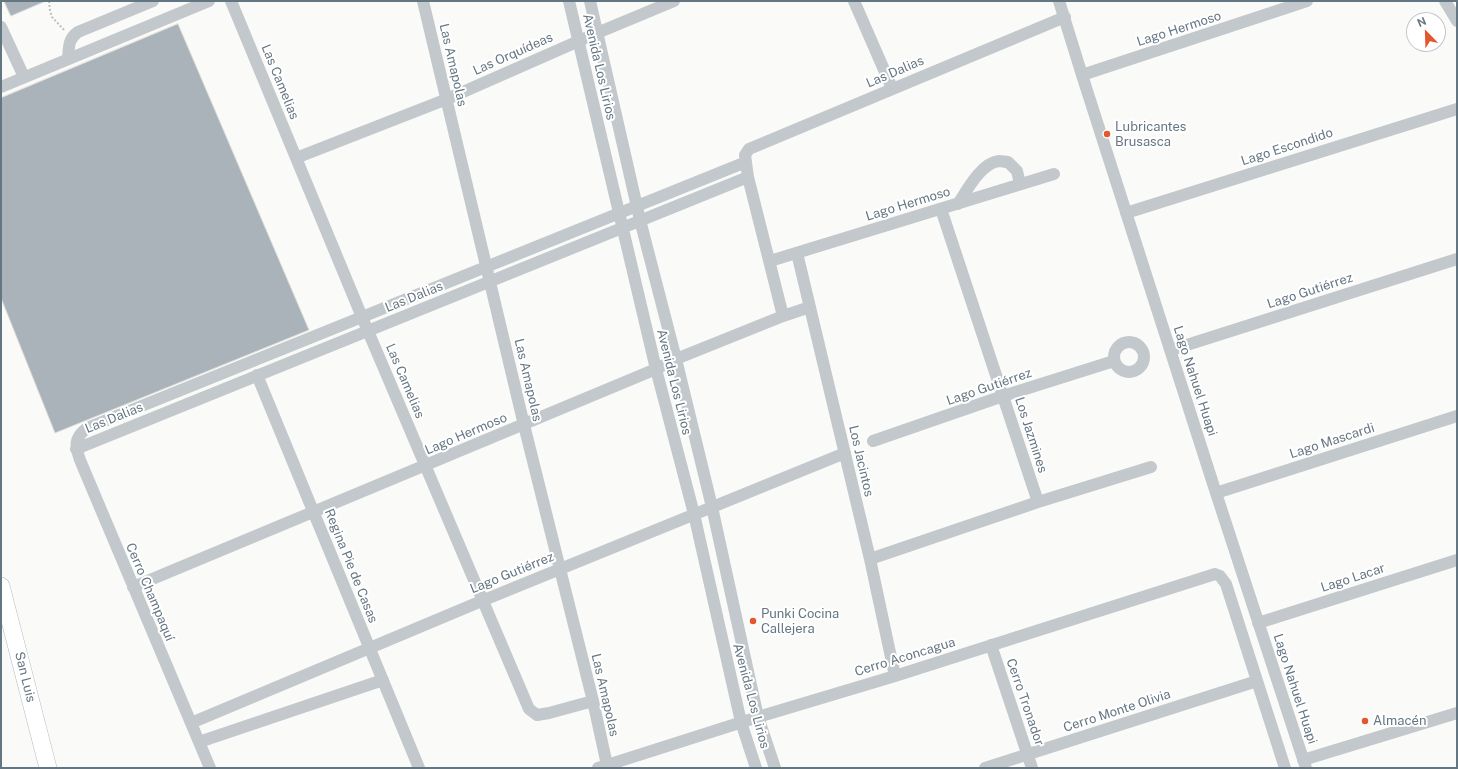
<!DOCTYPE html>
<html>
<head>
<meta charset="utf-8">
<style>
  body { margin:0 }
  #map { position:relative; width:1458px; height:769px; overflow:hidden; background:#fafaf8; font-family:"Public Sans",sans-serif }
  canvas { display:block }
  .frame { position:absolute; inset:0; border:2px solid #657683; pointer-events:none }
  .north { position:absolute; left:1406px; top:12px; width:40px; height:40px; box-sizing:border-box; background:#fff; border:1px solid #c1c8cd; border-radius:50%; rotate:337deg; font-size:11px; font-weight:700; line-height:16px; text-align:center; color:#657683 }
  .north::after { content:''; display:block; margin:auto; width:14px; height:18px; background:#e4572e; clip-path:polygon(50% 0,100% 100%,50% 72%,0 100%) }
</style>
</head>
<body>
<div id="map">
<canvas width="1458" height="769"></canvas>
<div class="frame"></div>
<div class="north">N</div>
</div>
<script>
const ctx = document.querySelector('canvas').getContext('2d');
ctx.lineJoin = 'round';
function fillPath(path, color) { ctx.fillStyle = color; ctx.fill(path, 'evenodd'); }
function strokePath(path, color, width, dash) { ctx.strokeStyle = color; ctx.lineWidth = width; ctx.lineCap = dash ? 'butt' : 'round'; ctx.setLineDash(dash || []); ctx.stroke(path); }
function drawText(font, color, halo, rows, align = 'center') {
  ctx.font = font + ' "Public Sans",sans-serif'; ctx.lineWidth = 4; ctx.setLineDash([]); ctx.textBaseline = 'middle'; ctx.strokeStyle = halo; ctx.fillStyle = color; for (const [text, x, y, turn = 0] of rows) {
    ctx.save(); ctx.translate(x, y); ctx.rotate((+turn || 0) * Math.PI / 180); ctx.textAlign = isNaN(turn) ? turn : align; if (halo) ctx.strokeText(text, 0, 0); ctx.fillText(text, 0, 0); ctx.restore();
  }
}
const building = new Path2D(`
  M4,1h42l-35,15z
  M178,24l131,306 -254,103 -54,-135v-200z`);
fillPath(building, '#aab3b9');
strokePath(building, '#dcdcda', 1);
const secondary = new Path2D(`
  M1,586l47,182`);
strokePath(secondary, '#b3babf', 18);
strokePath(new Path2D(`
  M49,1l1,10 2,6 13,14`), '#bbbfc2', 2, [2, 2]);
strokePath(new Path2D(`
  M231,1l131,316 167,392 8,6 12,-2 44,-12
  M423,1l101,424 69,276 14,64
  M569,1l87,368 38,145 47,208 15,46
  M590,1l50,219 36,139 36,148 46,210 17,51
  M854,1l38,87
  M1059,1l23,74 134,418 90,275
  M1445,1l12,20
  M1,27l23,50
  M68,59c1,-12 0,-20 10,-27l75,-31
  M1082,75l225,-74
  M1,87l208,-86
  M296,158l151,-59 150,-66 77,-32
  M748,177l35,139
  M958,204c9,-14 23,-41 41,-43 3,0 6,1 9,1l9,9 3,13
  M1126,213l331,-104
  M797,253l73,306 25,117
  M770,261l284,-87
  M1114 357a15 15 0 1 1 30 0a15 15 0 1 1-30 0Z
  M1171,350l286,-91
  M257,375l162,393
  M873,441l130,-45 111,-35
  M76,449l672,-272 -3,-22 4,-6 316,-132
  M1216,493l241,-77
  M1038,502l113,-35
  M870,559l168,-57 -97,-293
  M133,587l523,-218 20,-10 107,-43 27,-9
  M1258,623l199,-63
  M991,645l41,123
  M191,723l293,-123 361,-147
  M199,742l184,-62
  M1303,760l154,-47
  M210,768l-130,-308c-5,-15 -6,-22 7,-32l659,-266
  M598,768l160,-51 137,-41 320,-102 5,2 6,8 59,184
  M985,768l272,-87`), '#c3c8cc', 12);
strokePath(secondary, '#fff', 17);
for (const [x, y, r, color] of [
  [1107,134,4,"#e4572e"],
  [753,621,4,"#e4572e"],
  [1365,721,4,"#e4572e"]
]) { const dot = new Path2D(); dot.arc(x, y, r, 0, 2 * Math.PI); ctx.fillStyle = color; ctx.fill(dot); strokePath(dot, '#fff', 1.5); }
drawText('13px', '#657683', '#fff', [
  ["Lago Hermoso",1179,29,-18],
  ["Las Orquídeas",513,54,-24],
  ["Las Amapolas",453,65,77],
  ["Avenida Los Lirios",599,67,77],
  ["Las Dalias",895,72,-23],
  ["Las Camelias",280,82,68],
  ["Lago Escondido",1287,147,-18],
  ["Lago Hermoso",908,204,-17],
  ["Lago Gutiérrez",1310,291,-18],
  ["Las Dalias",414,297,-22],
  ["Las Amapolas",528,380,77],
  ["Las Camelias",405,381,67],
  ["Lago Nahuel Huapi",1195,381,72],
  ["Avenida Los Lirios",674,382,76],
  ["Lago Gutiérrez",989,387,-19],
  ["Las Dalias",114,418,-22],
  ["Lago Hermoso",466,434,-23],
  ["Los Jazmines",1031,435,72],
  ["Lago Mascardi",1332,441,-18],
  ["Los Jacintos",861,461,77],
  ["Regina Pie de Casas",351,566,68],
  ["Lago Gutiérrez",512,573,-22],
  ["Lago Lacar",1353,578,-18],
  ["Cerro Champaquí",150,592,67],
  ["Cerro Aconcagua",905,657,-17],
  ["San Luis",25,677,76],
  ["Lago Nahuel Huapi",1295,689,72],
  ["Las Amapolas",605,695,77],
  ["Avenida Los Lirios",751,696,75],
  ["Cerro Tronador",1025,702,71],
  ["Cerro Monte Olivia",1117,711,-18]
]);
drawText('13px', '#657683', '#fff', [
  ["Lubricantes",1115,127],
  ["Brusasca",1115,142],
  ["Punki Cocina",761,614],
  ["Callejera",761,629],
  ["Almacén",1373,721]
], 'left');
</script>
</body>
</html>
